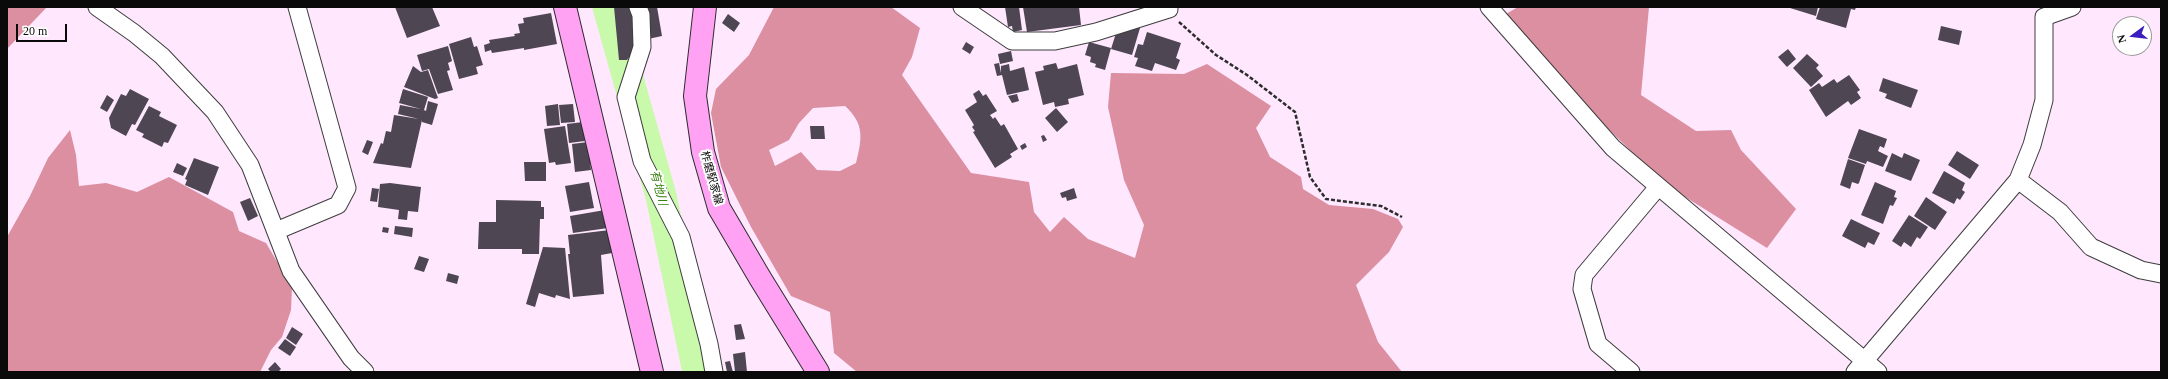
<!DOCTYPE html>
<html>
<head>
<meta charset="utf-8">
<style>
  body { margin:0 }
  #map { position:relative; width:2168px; height:379px; overflow:hidden; background:#ffe7fe; font-family:"Times New Roman",serif }
  canvas { display:block }
  .frame { position:absolute; inset:0; border:8px solid #0a0a0a; pointer-events:none }
  .north { position:absolute; left:2112px; top:16px; width:40px; height:40px; box-sizing:border-box; background:#fff; border:1px solid #9d9d9d; border-radius:50%; rotate:255deg; font-size:11px; font-weight:700; line-height:16px; text-align:center; color:#0a0a0a }
  .north::after { content:''; display:block; margin:auto; width:14px; height:18px; background:#3a1ebf; clip-path:polygon(50% 0,100% 100%,50% 72%,0 100%) }
  .scale { position:absolute; left:16px; top:24px; width:51px; height:18px; box-sizing:border-box; border:2px solid #0a0a0a; border-top:0; padding-left:5px; font-size:12px; line-height:14px; white-space:nowrap; color:#0a0a0a; -webkit-text-stroke:3px #fff; paint-order:stroke }
</style>
</head>
<body>
<div id="map">
<canvas width="2168" height="379"></canvas>
<div class="frame"></div>
<div class="north">N</div>
<div class="scale">20 m</div>
</div>
<script>
const ctx = document.querySelector('canvas').getContext('2d');
ctx.lineJoin = 'round';
function fillPath(path, color) { ctx.fillStyle = color; ctx.fill(path, 'evenodd'); }
function strokePath(path, color, width, dash) { ctx.strokeStyle = color; ctx.lineWidth = width; ctx.lineCap = dash ? 'butt' : 'round'; ctx.setLineDash(dash || []); ctx.stroke(path); }
function drawText(font, color, halo, rows, align = 'center') {
  ctx.font = font + ' "Times New Roman","Noto Sans JP",serif'; ctx.lineWidth = 4; ctx.setLineDash([]); ctx.textBaseline = 'middle'; ctx.strokeStyle = halo; ctx.fillStyle = color; for (const [text, x, y, turn = 0] of rows) {
    ctx.save(); ctx.translate(x, y); ctx.rotate((+turn || 0) * Math.PI / 180); ctx.textAlign = isNaN(turn) ? turn : align; if (halo) ctx.strokeText(text, 0, 0); ctx.fillText(text, 0, 0); ctx.restore();
  }
}
fillPath(new Path2D(`
  M7,7h40l-40,42z
  M774,7h117l29,21 -8,29 -10,18 69,98 58,9 5,30 16,20 14,-15 24,22 47,19 9,-33 -20,-45 -16,-73 3,-34 73,1 23,-10 64,42 -15,22 14,29 31,20 2,12 26,16 44,4 25,10 5,8 -14,25 -33,33 22,57 24,30h-545l-23,-19 -4,-41 -39,-16 -40,-69 -30,-60 -10,-54 5,-24 33,-34zM845,106c20,18 17,33 11,57l-16,8 -23,-1 -16,-18 -26,14 -6,-16 20,-10 10,-17 14,-15z
  M1518,7h131l-8,88 55,36 35,-1 10,20 55,59 -29,39 -101,-63 -70,-68 -90,-103z
  M70,130l6,25 3,31 27,-3 31,9 32,-15 64,35 6,19 27,12 26,44 -1,23 -9,27 -11,13 -11,22h-253v-135l23,-41 18,-38z`), '#db8fa0');
strokePath(new Path2D(`
  M608,7l53,189 37,176`), '#c9f9aa', 31);
fillPath(new Path2D(`
  M395,7h37l8,19 -33,12z
  M614,7h18l4,41 -9,12h-8z
  M643,7h14l5,29 -14,3z
  M1005,7h14l3,23 -9,2 -1,-6 -4,1z
  M1023,7h56l2,18 -54,7z
  M1818,7l-2,9 -26,-8v-1z
  M1820,7h36l-1,3 -4,-1 -5,19 -30,-9z
  M551,13l6,31 -33,6v-2l-32,5 -1,-3 -6,2 -1,-7 6,-2 -1,-3 26,-4 -1,-2 6,-1 -2,-9 6,-1 -1,-5z
  M728,14l12,9 -6,9 -12,-9z
  M1122,23l18,5 -8,27 -21,-6 6,-19z
  M1941,26l21,5 -3,14 -21,-5z
  M1147,32l34,11 -5,15 4,2 -4,10 -21,-7 -3,8 -17,-5 3,-8 -4,-1 4,-13 5,1z
  M471,37l3,10 3,-1 6,19 -7,2 2,7 -19,5 -10,-35z
  M966,42l8,5 -4,7 -8,-5z
  M1089,42l22,6 -6,22 -10,-3 1,-3 -6,-2 1,-5 -6,-2z
  M448,46l4,15 -4,2 2,7 -3,1 6,19 -15,4 -9,-25 -7,2 -5,-16z
  M1788,49l8,10 -9,8 -9,-10z
  M1011,51l2,10 -13,3 -2,-10z
  M1807,54l12,11 -3,3 7,8 -12,11 -18,-19z
  M999,63l2,10v-7l8,-2 1,7 14,-4 5,23 -22,5 -5,-20 -5,1 -3,-12z
  M1056,63l2,6 19,-5 7,31 -16,4 1,5 -14,3 -1,-5 -11,3 -8,-33 9,-2 -1,-4z
  M413,66l8,6 7,-2 10,28 -3,1 -31,-12z
  M1849,75l11,15 -3,2 4,6 -10,7 -3,-4 -22,16 -17,-27 10,-7 3,4 12,-8 3,4z
  M1883,78l35,12 -7,18 -26,-10 2,-4 -8,-3z
  M130,89l19,10 -14,26 -3,-1 -6,12 -15,-8 -2,-10 12,-24 5,2z
  M403,89l25,8 -4,13 2,1 2,-10 10,3 -6,21 -10,-3v-2l-11,48 -38,-5 8,-20 2,1 3,-13 5,1 3,-17 25,4 -21,-5 2,-9 21,4 -22,-6z
  M979,90l4,6 3,-2 11,17 -7,4 3,4 2,-2 6,9 3,-2 14,25 -8,5 2,3 -17,11 -22,-36 2,-1 -3,-4 2,-2 -9,-15 12,-8 -4,-8z
  M1017,94l2,7 -7,2 -4,-7z
  M107,95l7,5 -7,12 -7,-4z
  M558,104l2,21 -13,1 -2,-20z
  M573,104l2,18 -14,1 -2,-18z
  M149,106l12,6 -2,4 18,9 -9,18 -4,-1 -2,5 -20,-10 2,-3 -8,-4z
  M1056,108l12,14 -11,10 -12,-14z
  M583,122l2,19 -16,2 -2,-19z
  M565,126l6,37 -15,2 -1,-3 -6,1 -5,-34z
  M810,126h14l1,13h-14z
  M1859,129l28,10 -3,9 -4,-2 -2,5 10,5 -5,11 -16,-6 -1,3 -18,-6z
  M1044,135l3,5 -4,2 -2,-6z
  M367,140l6,2 -5,13 -6,-3z
  M588,142l3,28 -16,2 -3,-28z
  M1025,143l2,4 -5,3 -2,-4z
  M1957,151l22,14 -9,14 -22,-14z
  M1892,153l10,5 2,-5 16,7 -9,21 -26,-10z
  M194,158l25,9 -11,28 -23,-10 2,-5 -2,-1z
  M1848,159l17,6 -6,18 -1,1 -6,-2 -2,7 -10,-4z
  M524,162h22v19h-21z
  M177,163l10,5 -4,8 -10,-4z
  M1944,171l21,12 -3,7 3,2 -5,8 -3,-2 -3,6 -22,-11z
  M589,182l5,26 -24,4 -5,-26z
  M1875,182l21,9 -2,6 3,1 -4,8 -3,-1 -7,19 -22,-9z
  M390,183l31,4 -3,25 -10,-1 -1,9 -9,-1 1,-9 -21,-3 2,-23z
  M372,188l7,1 -2,13 -7,-1z
  M1074,188l3,10 -10,3 -1,-4 -4,1 -2,-5z
  M1926,197l21,15 -12,18 -21,-14z
  M250,198l8,18 -10,5 -8,-19z
  M496,200l45,1v6h3v12h-4l-1,35h-17v-5h-44l1,-27h17z
  M605,210l3,18 -35,5 -3,-17z
  M1909,215l19,12 -8,12 -3,-2 -6,10 -7,-5 -3,5 -9,-6z
  M1851,219l29,14 -6,12 -6,-3 -3,6 -23,-12z
  M395,226l18,2 -1,9 -18,-3z
  M383,227l6,1 -1,5 -6,-1z
  M610,230l2,23 -11,2 3,39 -31,3 -5,-43h2l-2,-19z
  M543,247l22,1 5,51 -14,-4 -1,3 -16,-5 -4,14 -9,-3z
  M419,256l10,3 -5,13 -10,-3z
  M448,273l11,3 -2,8 -11,-3z
  M741,324l4,15 -9,1 -2,-15z
  M292,327l11,7 -7,11 -10,-7z
  M285,339l11,8 -6,9 -12,-8z
  M745,352l2,20h-12l-2,-18z
  M730,361l3,11h-6l-2,-10z
  M275,362l6,7 -3,3h-7l-3,-3z`), '#4e4653');
const street = new Path2D(`
  M97,7l37,26 28,23 53,56 35,53 41,106 60,87 14,14
  M638,7l3,8 1,32 -16,50 16,64 39,76 28,107 5,28
  M962,7l50,34h43l41,-9 73,-23v-2
  M1489,7l124,141 265,224
  M2018,180l42,32 31,35 50,23 20,4
  M276,231l62,-26 9,-17 -50,-181
  M1631,372l-33,-28 -16,-55 2,-14 74,-88
  M1855,372l163,-192 14,-35 12,-45v-83l28,-10`);
const secondary = new Path2D(`
  M565,7l87,365
  M705,7l-10,89 8,56 16,56 41,70 58,94`);
strokePath(street, '#3d3d3d', 19);
strokePath(secondary, '#2c2c2c', 24);
strokePath(new Path2D(`
  M1179,22l37,33 31,20 48,37 15,65 16,22 55,7 21,11`), '#2c2c2c', 2.5, [4, 2]);
strokePath(street, '#fff', 17);
strokePath(secondary, '#ffa2f4', 22);
drawText('11px', '#0a0a0a', '#fff', [
  ["柞磨駅家線",711,178,74]
]);
drawText('italic 12px', '#378310', '#fff', [
  ["有地川",658,188,76]
]);
</script>
</body>
</html>
